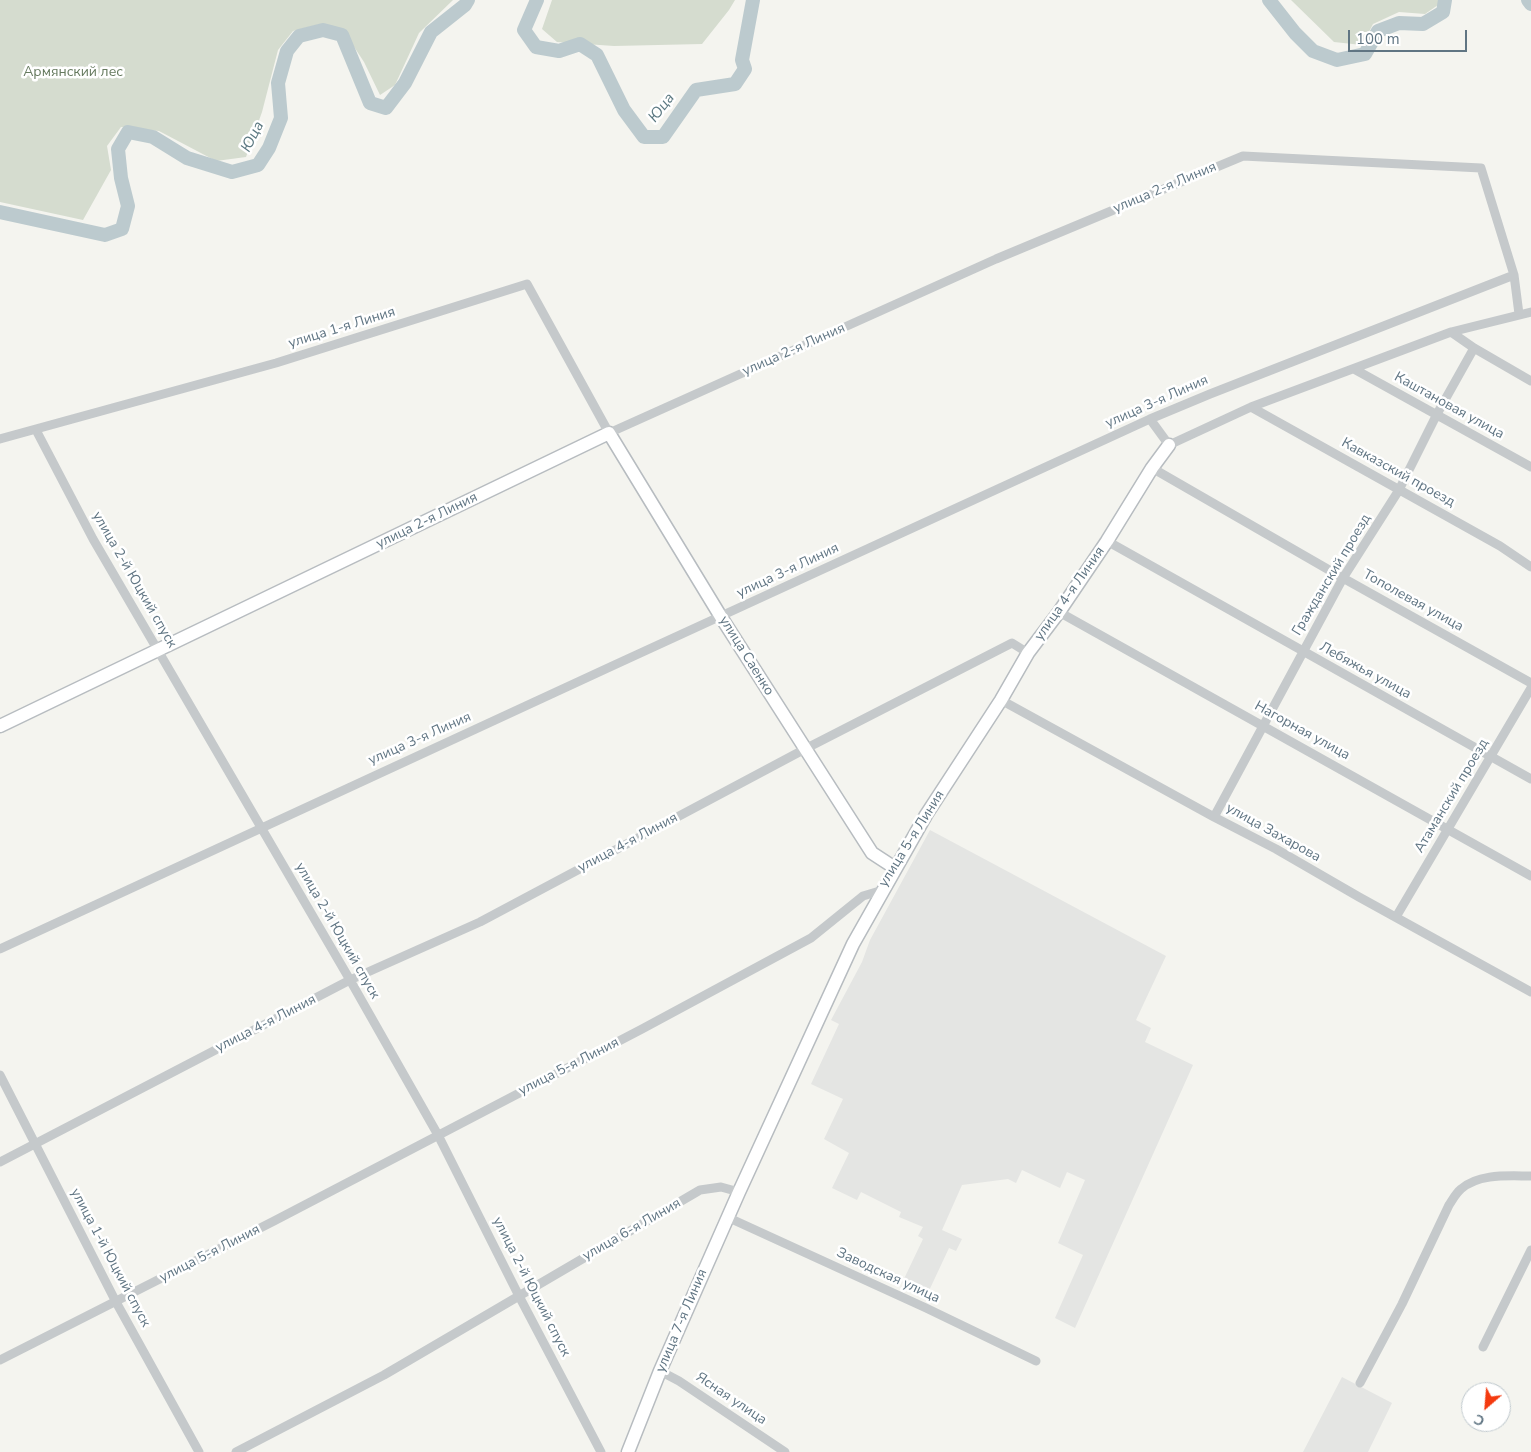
<!DOCTYPE html>
<html>
<head>
<meta charset="utf-8">
<style>
  body { margin:0 }
  #map { position:relative; width:1531px; height:1452px; overflow:hidden; background:#f4f4ef; font-family:"Nunito Sans",sans-serif }
  canvas { display:block }
  .north { position:absolute; left:1461px; top:1382px; width:50px; height:50px; box-sizing:border-box; background:#fff; border:1px solid #bfc8cd; border-radius:50%; rotate:207deg; font-size:14px; font-weight:700; line-height:20px; text-align:center; color:#607583 }
  .north::after { content:''; display:block; margin:auto; width:18px; height:22px; background:#f43a0f; clip-path:polygon(50% 0,100% 100%,50% 72%,0 100%) }
  .scale { position:absolute; left:1348px; top:30px; width:119px; height:22px; box-sizing:border-box; border:2px solid #607583; border-top:0; padding-left:6px; font-size:15px; line-height:18px; white-space:nowrap; color:#607583; -webkit-text-stroke:4px #fff; paint-order:stroke }
</style>
</head>
<body>
<div id="map">
<canvas width="1531" height="1452"></canvas>
<div class="north">С</div>
<div class="scale">100 m</div>
</div>
<script>
const ctx = document.querySelector('canvas').getContext('2d');
ctx.lineJoin = 'round';
function fillPath(path, color) { ctx.fillStyle = color; ctx.fill(path, 'evenodd'); }
function strokePath(path, color, width, dash) { ctx.strokeStyle = color; ctx.lineWidth = width; ctx.lineCap = dash ? 'butt' : 'round'; ctx.setLineDash(dash || []); ctx.stroke(path); }
function drawText(font, color, halo, rows, align = 'center') {
  ctx.font = font + ' "Nunito Sans",sans-serif'; ctx.lineWidth = 5; ctx.setLineDash([]); ctx.textBaseline = 'middle'; ctx.strokeStyle = halo; ctx.fillStyle = color; for (const [text, x, y, turn = 0] of rows) {
    ctx.save(); ctx.translate(x, y); ctx.rotate((+turn || 0) * Math.PI / 180); ctx.textAlign = isNaN(turn) ? turn : align; if (halo) ctx.strokeText(text, 0, 0); ctx.fillText(text, 0, 0); ctx.restore();
  }
}
fillPath(new Path2D(`
  M930,830l236,126 -30,64 15,8 -6,14 48,23 -118,263 -20,-10 28,-63 -25,-12 27,-63 -18,-8 -7,16 -38,-18 -6,13 -8,-4 -46,6 -20,45 20,9 -6,12 -7,-3 -22,47 -25,-12 21,-44 -5,-3 5,-9 -24,-10 2,-5 -40,-20 -4,8 -25,-12 17,-35 -25,-14 19,-40 -32,-15 28,-60 -8,-4 31,-58 8,-22z
  M1342,1377l50,26 -24,49h-65z`), '#e4e5e3');
fillPath(new Path2D(`
  M0,0h453l-34,33 -24,52 -15,10 -16,-33 -21,-32 -22,-6 -28,7 -15,19 -16,62 -16,45 -30,4 -57,-30 -38,-4 -14,19 4,24 -28,50 -83,-18z
  M552,0h183l-6,10 -27,34 -88,2 -57,-4 -15,-13z
  M1291,0h148l-1,5 -13,9 -26,-2 -26,12 -11,21 -28,-3z`), '#d5dccf');
strokePath(new Path2D(`
  M537,0l-13,30 12,17 23,4 21,-7 17,11 27,55 20,27h19l33,-47 39,-6 10,-15 -3,-9 11,-60
  M1269,0l26,33 18,18 24,9 28,-6 13,-23 21,-8 24,1 20,-12 2,-12
  M1528,0l3,4
  M0,212l105,23 17,-6 6,-23 -7,-28 -3,-29 10,-17 25,5 34,21 45,14 26,-7 11,-17 12,-30 -3,-35 9,-32 12,-15 24,-6 19,5 28,68 16,5 19,-25 26,-51 34,-27 3,-5`), '#bccace', 14);
const secondary = new Path2D(`
  M0,726l609,-293 112,184 151,236 23,15
  M628,1452l32,-81 79,-179 114,-248 73,-129 75,-115 27,-47 31,-41 48,-71 45,-73 17,-23`);
strokePath(secondary, '#b7bcc0', 15);
strokePath(new Path2D(`
  M1451,332l23,16 57,33
  M1354,369l177,98
  M1251,407l249,139 31,21
  M1150,419l19,26 82,-38 200,-75 80,-20
  M36,430l57,109 257,441 88,155 81,161 82,156
  M0,439l276,-76 251,-79 82,149 387,-174 247,-103 238,12 33,107 5,39
  M1152,468l191,110 188,105
  M1107,541l424,238
  M1059,612l472,264
  M1001,700l213,117 62,32 83,48 172,95
  M1214,817l129,-239 56,-88 38,-76 37,-66
  M1396,917l135,-229
  M0,949c382,-179 767,-353 1150,-530l60,-25 304,-119
  M0,1075l116,227 83,150
  M0,1162l350,-182 130,-58 325,-173 207,-106 16,10
  M727,1217l199,91 110,53
  M1483,1347l48,-97
  M0,1360l274,-139 368,-192 169,-91 52,-42 20,-6
  M660,1371l19,10 106,71
  M1360,1383l42,-79 47,-99c4,-6 7,-12 12,-16 18,-16 48,-13 70,-13
  M236,1452l148,-77 316,-185 21,-3 18,5`), '#c5c9cb', 9);
strokePath(secondary, '#fff', 12);
drawText('14px', '#667a5f', '#fff', [
  ["Армянский лес",73,73]
]);
drawText('14px', '#607583', '#fff', [
  ["улица 2-я Линия",1165,188,-23],
  ["улица 1-я Линия",342,328,-17],
  ["улица 2-я Линия",794,350,-24],
  ["улица 3-я Линия",1157,402,-24],
  ["Каштановая улица",1449,406,29],
  ["Кавказский проезд",1398,473,29],
  ["улица 2-я Линия",427,521,-26],
  ["улица 3-я Линия",788,571,-25],
  ["Гражданский проезд",1332,575,-59],
  ["улица 2-й Юцкий спуск",134,580,60],
  ["улица 4-я Линия",1070,594,-55],
  ["Тополевая улица",1413,601,29],
  ["улица Саенко",746,656,58],
  ["Лебяжья улица",1365,671,29],
  ["Нагорная улица",1302,731,29],
  ["улица 3-я Линия",420,739,-24],
  ["Атаманский проезд",1452,796,-59],
  ["улица Захарова",1273,833,29],
  ["улица 5-я Линия",912,839,-58],
  ["улица 4-я Линия",628,843,-28],
  ["улица 2-й Юцкий спуск",337,931,60],
  ["улица 4-я Линия",266,1024,-27],
  ["улица 5-я Линия",569,1067,-27],
  ["улица 6-я Линия",632,1230,-30],
  ["улица 5-я Линия",210,1254,-27],
  ["улица 1-й Юцкий спуск",110,1258,62],
  ["Заводская улица",888,1276,25],
  ["улица 2-й Юцкий спуск",531,1287,63],
  ["улица 7-я Линия",682,1321,-67],
  ["Ясная улица",731,1399,34]
]);
drawText('italic 15px', '#5b7881', '#fff', [
  ["Юца",662,108,-52],
  ["Юца",253,137,-63]
]);
</script>
</body>
</html>
